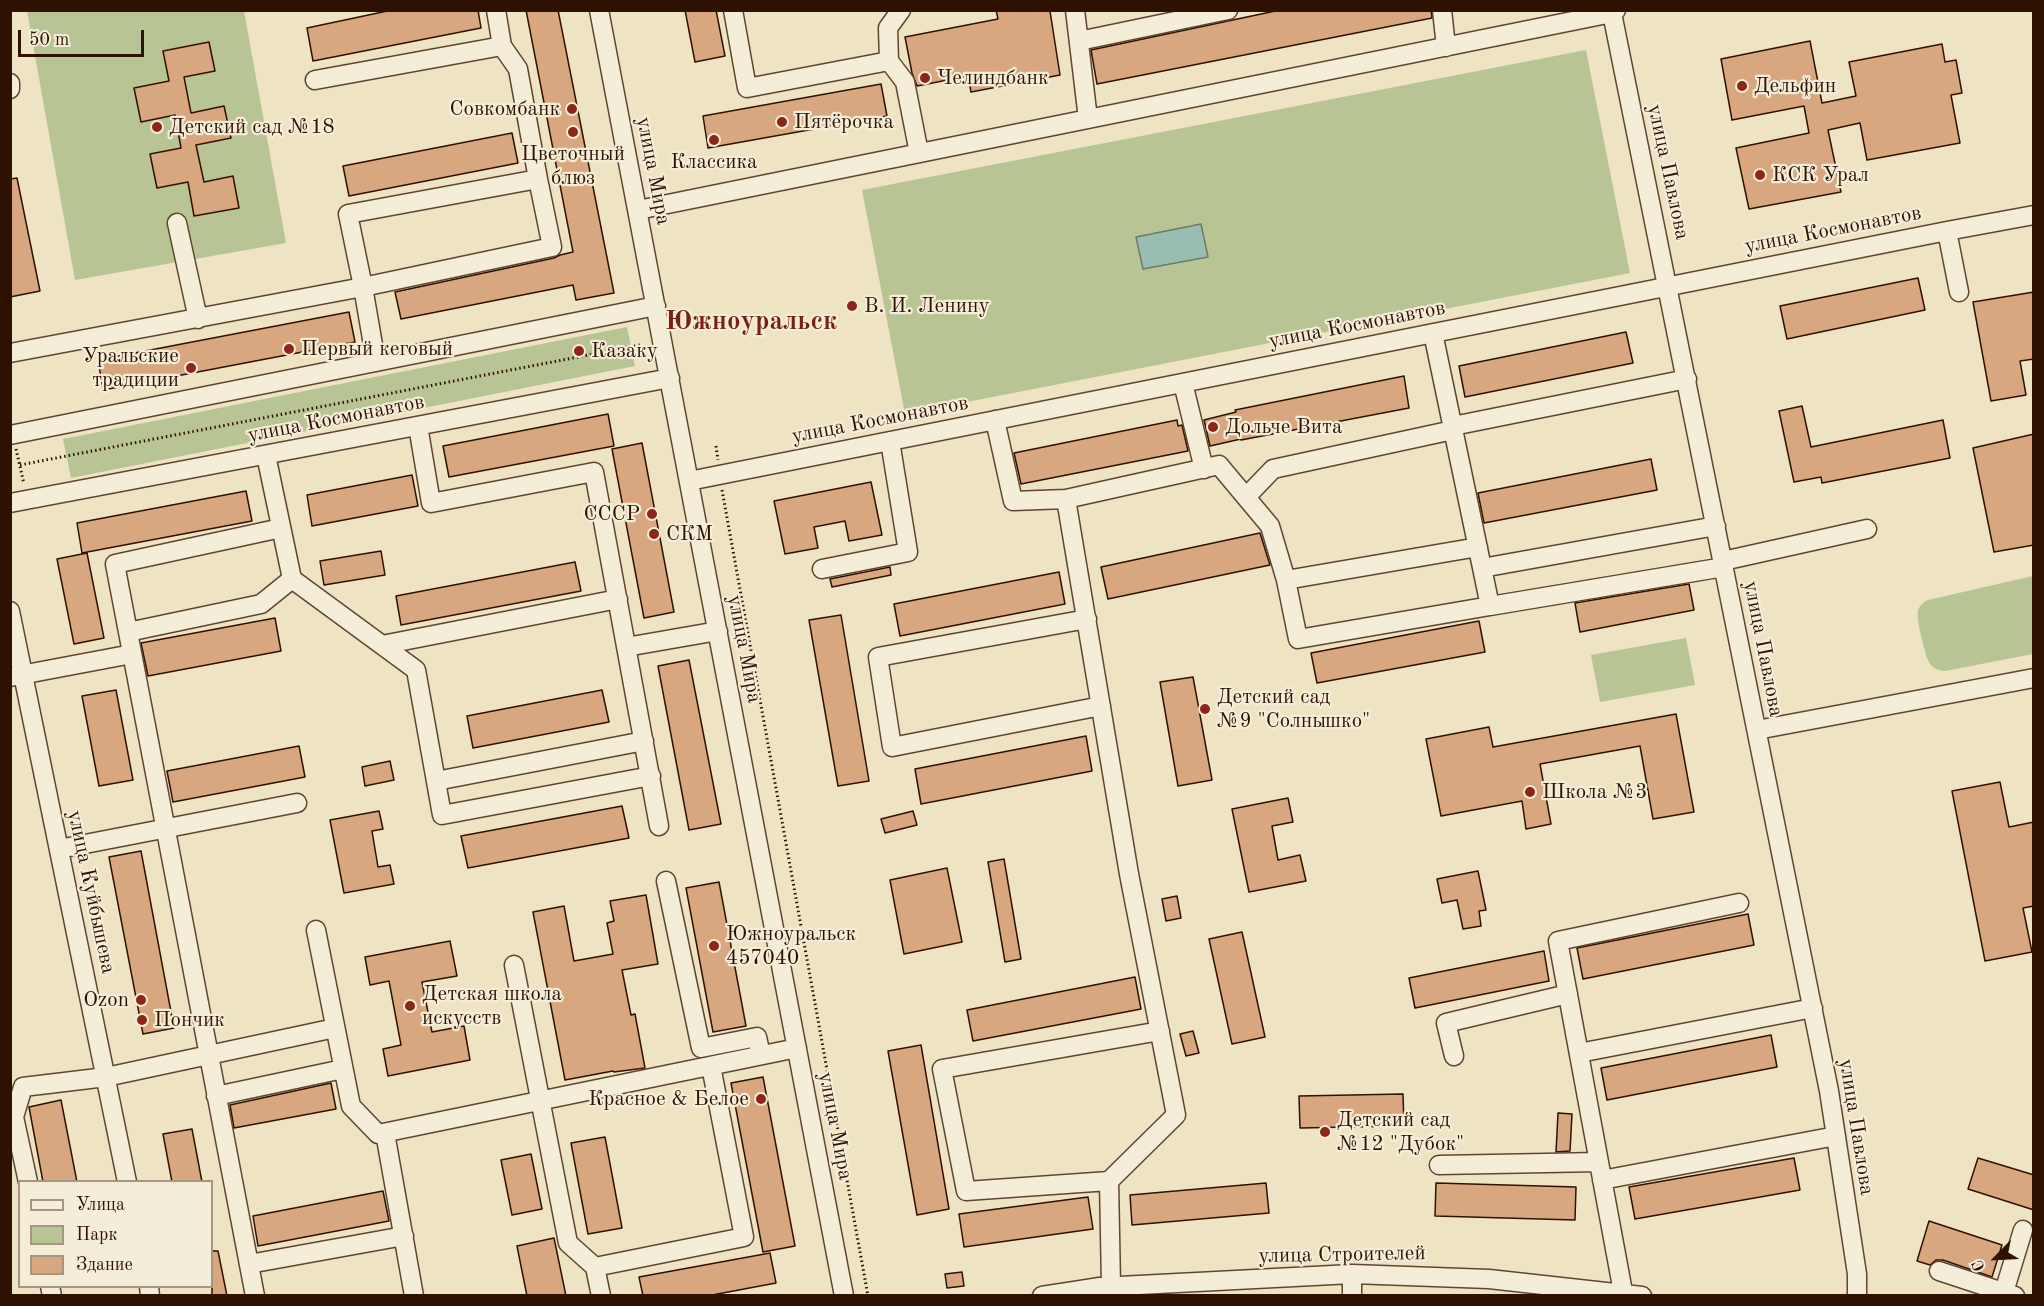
<!DOCTYPE html>
<html>
<head>
<meta charset="utf-8">
<style>
  body { margin:0 }
  #map { position:relative; width:2044px; height:1306px; overflow:hidden; background:#eee3c3; font-family:"Old Standard TT",serif }
  canvas { display:block }
  .frame { position:absolute; inset:0; border:12px solid #2f1101; pointer-events:none }
  .legend { position:absolute; left:18px; top:1180px; width:195px; height:108px; box-sizing:border-box; background:#f4edd8; border:2px solid #a59582; margin:0; padding:8px 10px; list-style:none; font-size:18px; color:#2f1101 }
  .legend li { display:flex; align-items:center; gap:12px; height:30px }
  .legend b { width:30px; border:2px solid #a59582 }
  .north { position:absolute; left:1966px; top:1228px; width:60px; height:60px; -webkit-text-stroke:4px #f4edd8; paint-order:stroke; rotate:246deg; font-size:16px; font-weight:700; line-height:24px; text-align:center; color:#2f1101 }
  .north::after { content:''; display:block; margin:auto; width:21px; height:27px; background:#2f1101; clip-path:polygon(50% 0,100% 100%,50% 72%,0 100%) }
  .scale { position:absolute; left:18px; top:30px; width:126px; height:27px; box-sizing:border-box; border:3px solid #2f1101; border-top:0; padding-left:8px; font-size:18px; line-height:21px; white-space:nowrap; color:#2f1101; -webkit-text-stroke:4px #f4edd8; paint-order:stroke }
</style>
</head>
<body>
<div id="map">
<canvas width="2044" height="1306"></canvas>
<div class="frame"></div>
<ul class="legend">
<li><b style="height:8px;background:#f4edd8"></b>Улица</li>
<li><b style="height:16px;background:#b9c494"></b>Парк</li>
<li><b style="height:16px;background:#d8a780"></b>Здание</li>
</ul>
<div class="north">С</div>
<div class="scale">50 m</div>
</div>
<script>
const ctx = document.querySelector('canvas').getContext('2d');
ctx.lineJoin = 'round';
function fillPath(path, color) { ctx.fillStyle = color; ctx.fill(path, 'evenodd'); }
function strokePath(path, color, width, dash) { ctx.strokeStyle = color; ctx.lineWidth = width; ctx.lineCap = dash ? 'butt' : 'round'; ctx.setLineDash(dash || []); ctx.stroke(path); }
function drawText(font, color, halo, rows, align = 'center') {
  ctx.font = font + ' "Old Standard TT",serif'; ctx.lineWidth = 4.5; ctx.setLineDash([]); ctx.textBaseline = 'middle'; ctx.strokeStyle = halo; ctx.fillStyle = color; for (const [text, x, y, turn = 0] of rows) {
    ctx.save(); ctx.translate(x, y); ctx.rotate((+turn || 0) * Math.PI / 180); ctx.textAlign = isNaN(turn) ? turn : align; if (halo) ctx.strokeText(text, 0, 0); ctx.fillText(text, 0, 0); ctx.restore();
  }
}
fillPath(new Path2D(`
  M27,11h217l42,232 -211,37z
  M1586,50l44,223 -725,141 -43,-224z
  M627,327l8,39 -564,112 -8,-39z
  M2033,576v78l-88,17c-9,0 -15,-5 -18,-13 -3,-11 -11,-37 -9,-48 2,-5 6,-8 10,-10z
  M1686,638l9,47 -95,17 -9,-47z`), '#b9c494');
const water = new Path2D(`
  M1201,224l7,33 -65,12 -7,-32z`);
fillPath(water, '#99beb1');
strokePath(water, '#6f796b', 1.5);
const building = new Path2D(`
  M392,10h86l3,18 -168,33 -6,-33z
  M526,10h32l56,283 -38,7 -3,-15 -172,34 -6,-27 159,-34 6,-3 13,-3z
  M685,10h31l9,46 -30,6z
  M996,10l54,1 10,64 -89,17 -3,-16 -51,10 -5,-13 -7,-36 93,-18z
  M1280,10h151l1,8 -335,66 -6,-34z
  M1810,41l12,62 34,-7 -7,-34 93,-18 3,18 11,-2 6,33 -11,2 9,48 -93,17 -7,-37 -32,7 13,62 -92,17 -13,-61 73,-15 -5,-27 -72,14 -11,-61z
  M209,42l6,29 -31,6 7,36 33,-7 7,32 -35,7 8,37 29,-6 6,32 -45,8 -6,-34 -31,6 -7,-34 31,-6 -6,-33 -34,7 -7,-34 35,-7 -6,-30z
  M881,84l6,32 -179,32 -5,-32z
  M512,133l6,30 -169,33 -6,-30z
  M17,178l23,113 -30,6v-118z
  M1918,278l7,32 -138,29 -7,-33z
  M2034,292v67l-14,2 6,34 -35,6 -18,-99z
  M349,312l6,30 -252,48 -5,-30z
  M1626,332l7,31 -168,34 -6,-31z
  M1404,376l5,32 -168,32v-1l-31,7 -6,-26 32,-8 -1,-2z
  M1802,406l9,41 132,-27 7,38 -128,25 -1,-6 -27,5 -15,-71z
  M608,414l6,32 -165,31 -6,-31z
  M1177,420l1,6 4,-1 6,26 -167,33 -7,-31z
  M2034,434v111l-40,7 -21,-104z
  M642,443l32,169 -30,6 -32,-169z
  M1651,459l6,31 -173,33 -6,-30z
  M412,475l6,31 -106,20 -5,-31z
  M871,482l11,53 -33,6 -4,-20 -31,6 4,21 -33,6 -11,-53z
  M246,491l6,30 -170,32 -5,-30z
  M1260,533l10,32 -162,34 -7,-32z
  M381,551l4,24 -61,10 -4,-24z
  M87,553l17,85 -30,6 -17,-85z
  M575,562l6,29 -180,34 -5,-29z
  M890,567l1,8 -59,12 -2,-8z
  M1059,572l6,32 -165,32 -6,-32z
  M1689,584l5,26 -114,22 -5,-29z
  M841,615l28,166 -31,5 -29,-166z
  M275,618l6,33 -133,25 -7,-33z
  M1479,621l6,31 -168,31 -6,-30z
  M689,660l32,164 -32,6 -31,-164z
  M1193,677l19,103 -34,6 -18,-104z
  M116,690l17,90 -34,6 -17,-90z
  M602,690l7,32 -136,26 -6,-32z
  M1676,714l18,98 -41,7 -13,-73 -100,18 11,60 -25,5 -4,-28 -81,15 -15,-77 63,-12 4,20z
  M1086,736l6,35 -171,33 -6,-35z
  M299,746l6,31 -132,25 -6,-31z
  M390,761l4,19 -29,6 -3,-19z
  M2000,782l9,45 25,-5v84l-11,2 9,44 -47,9 -33,-170z
  M1288,798l5,24 -21,4 6,34 22,-5 6,26 -57,11 -17,-83z
  M622,806l7,32 -161,30 -7,-32z
  M379,811l4,18 -11,2 6,36 12,-2 4,19 -50,9 -14,-73z
  M913,811l4,14 -32,8 -4,-14z
  M141,851l33,177 -31,6 -34,-177z
  M1004,859l17,100 -16,3 -17,-100z
  M947,868l15,74 -58,12 -14,-74z
  M1478,871l8,39 -7,1 2,15 -18,3 -6,-29 -15,3 -5,-24z
  M719,882l27,144 -33,6 -27,-144z
  M646,895l12,69 -36,6 9,45 4,-1 10,54 -31,4 -1,-1 -48,9 -32,-168 31,-6 10,55 39,-7 -6,-31 7,-2 -4,-20z
  M1177,896l4,22 -15,3 -4,-22z
  M1748,914l6,31 -171,34 -6,-31z
  M1242,932l23,105 -33,7 -23,-105z
  M450,941l7,35 -35,6 10,50 32,-6 6,34 -82,16 -5,-27 18,-4 -12,-64 -19,4 -5,-28z
  M1544,951l5,30 -134,27 -6,-30z
  M1135,977l6,32 -168,32 -6,-31z
  M1193,1031l6,22 -13,3 -6,-22z
  M1771,1035l6,32 -170,33 -6,-32z
  M921,1045l28,164 -32,6 -29,-164z
  M763,1077l32,169 -32,6 -32,-169z
  M331,1083l5,26 -102,19 -4,-23z
  M1403,1094l1,32 -104,2 -1,-32z
  M61,1100l16,82h-34l-14,-75z
  M1558,1113l14,1 -2,37 -14,1z
  M192,1129l10,53h-30l-9,-48z
  M605,1137l17,91 -34,6 -17,-91z
  M531,1154l11,55 -30,6 -11,-55z
  M1794,1158l6,32 -165,29 -6,-32z
  M1978,1158l56,17v35l-66,-21z
  M1266,1183l3,30 -137,12 -2,-30z
  M1436,1183l140,4 -1,33 -140,-4z
  M383,1191l6,30 -131,25 -5,-30z
  M1088,1197l5,32 -129,18 -5,-33z
  M1929,1221l73,24 -10,32 -49,-17h-7l-6,5 -13,-4z
  M554,1238l12,58h-39l-10,-50z
  M212,1251h6l9,45h-15z
  M770,1253l6,30 -69,13h-64l-4,-19z
  M962,1272l2,14 -17,2 -2,-14z`);
fillPath(building, '#d8a780');
strokePath(building, '#2f1101', 1.5);
const minor = new Path2D(`
  M496,10l6,36 16,23 20,110 -190,35 15,73 189,-40 -14,-68
  M599,10l245,1286
  M733,10l14,78 142,-27
  M901,10l-13,18 1,33 16,21 14,71
  M1075,10l13,109
  M1442,10l4,37
  M1612,13l217,1078 28,183v22
  M1079,41l149,-31
  M315,80l187,-34
  M10,83v6
  M638,210l974,-197 4,-3
  M177,223l21,96
  M1947,231l12,61
  M10,353l353,-66 13,75
  M1183,383l21,86
  M995,420l18,81 53,-2 63,375 47,241 -67,66 2,105
  M418,426l13,77 163,-31 65,354
  M1453,426l234,-47
  M10,435l646,-129
  M266,455l26,124 124,91 26,145 209,-39
  M689,481l1258,-250 87,-16
  M1246,497l27,-28 180,-39
  M1066,499l153,-34 51,61 16,54 12,59 192,-33 -57,-273
  M10,503l660,-125
  M1723,561l144,-32
  M1482,568l234,-42
  M822,569l86,-17 -18,-111
  M1286,580l192,-33
  M1490,606l234,-39
  M10,611l117,571
  M1087,619l-209,38 14,90 209,-41
  M128,632l133,-28 31,-25
  M382,645l236,-46
  M626,647l92,-16
  M10,677l122,-23
  M1757,730l277,-52
  M436,781l208,-40
  M59,849l238,-46
  M666,881l35,167 56,-11 4,18
  M316,930l35,176 27,28 419,-86
  M514,965l54,278 27,24 6,29
  M1579,1053l234,-45
  M1454,1056l-8,-33 122,-29
  M216,1096l127,-27
  M385,1133l29,163
  M1439,1165l160,-3
  M1602,1180l234,-44
  M1109,1181l-143,10 -24,-122 218,-38
  M28,1182l-14,-65 9,-30 83,-10 229,-49
  M249,1264l155,-28
  M595,1267l149,-30 -33,-171
  M1939,1271l76,25
  M1352,1274v22
  M50,1286l2,10
  M149,1286l1,10
  M1623,1292l-65,-351 181,-38
  M2004,1292l19,-62
  M255,1296l-140,-732 166,-36
  M1042,1296l58,-9 252,-13 137,5 153,17`);
strokePath(minor, '#5f4632', 21);
strokePath(new Path2D(`
  M716,446l2,14
  M16,449l8,35
  M20,465l620,-120
  M722,490l146,806`), '#2f1101', 3, [1.5, 3]);
strokePath(minor, '#f4edd8', 18);
for (const [x, y, r, color] of [
  [925,78,6,"#8f2418"],
  [1742,86,6,"#8f2418"],
  [572,109,6,"#8f2418"],
  [782,122,6,"#8f2418"],
  [157,127,6,"#8f2418"],
  [573,132,6,"#8f2418"],
  [714,140,6,"#8f2418"],
  [1760,175,6,"#8f2418"],
  [852,306,6,"#8f2418"],
  [289,349,6,"#8f2418"],
  [579,351,6,"#8f2418"],
  [191,368,6,"#8f2418"],
  [1213,427,6,"#8f2418"],
  [652,514,6,"#8f2418"],
  [654,534,6,"#8f2418"],
  [1205,709,6,"#8f2418"],
  [1530,792,6,"#8f2418"],
  [714,946,6,"#8f2418"],
  [141,1000,6,"#8f2418"],
  [410,1006,6,"#8f2418"],
  [142,1020,6,"#8f2418"],
  [761,1099,6,"#8f2418"],
  [1325,1132,6,"#8f2418"]
]) { const dot = new Path2D(); dot.arc(x, y, r, 0, 2 * Math.PI); ctx.fillStyle = color; ctx.fill(dot); strokePath(dot, '#f4edd8', 2); }
drawText('21px', '#2f1101', '#f4edd8', [
  ["Челиндбанк",937,78],
  ["Дельфин",1754,86],
  ["Совкомбанк",560,109,"right"],
  ["Пятёрочка",794,122],
  ["Детский сад №18",169,127],
  ["Цветочный",573,154,"center"],
  ["блюз",573,178,"center"],
  ["Классика",714,162,"center"],
  ["КСК Урал",1772,175],
  ["В. И. Ленину",864,306],
  ["Первый кеговый",301,349],
  ["Казаку",591,351],
  ["Уральские",179,356,"right"],
  ["традиции",179,380,"right"],
  ["Дольче Вита",1225,427],
  ["СССР",640,514,"right"],
  ["СКМ",666,534],
  ["Детский сад",1217,697],
  ["№9 \"Солнышко\"",1217,721],
  ["Школа №3",1542,792],
  ["Южноуральск",726,934],
  ["457040",726,958],
  ["Детская школа",422,994],
  ["искусств",422,1018],
  ["Ozon",129,1000,"right"],
  ["Пончик",154,1020],
  ["Красное & Белое",749,1099,"right"],
  ["Детский сад",1337,1120],
  ["№12 \"Дубок\"",1337,1144]
], 'left');
drawText('21px', '#2f1101', '#f4edd8', [
  ["улица Мира",653,171,79],
  ["улица Павлова",1668,172,78],
  ["улица Космонавтов",1833,230,-11],
  ["улица Космонавтов",1357,325,-11],
  ["улица Космонавтов",336,419,-11],
  ["улица Космонавтов",880,420,-11],
  ["улица Мира",744,649,79],
  ["улица Павлова",1763,649,79],
  ["улица Куйбышева",91,892,78],
  ["улица Мира",835,1126,79],
  ["улица Павлова",1856,1127,81],
  ["улица Строителей",1342,1255,-1]
]);
drawText('bold 27px', '#7a1f14', '#f4edd8', [
  ["Южноуральск",751,322]
]);
</script>
</body>
</html>
